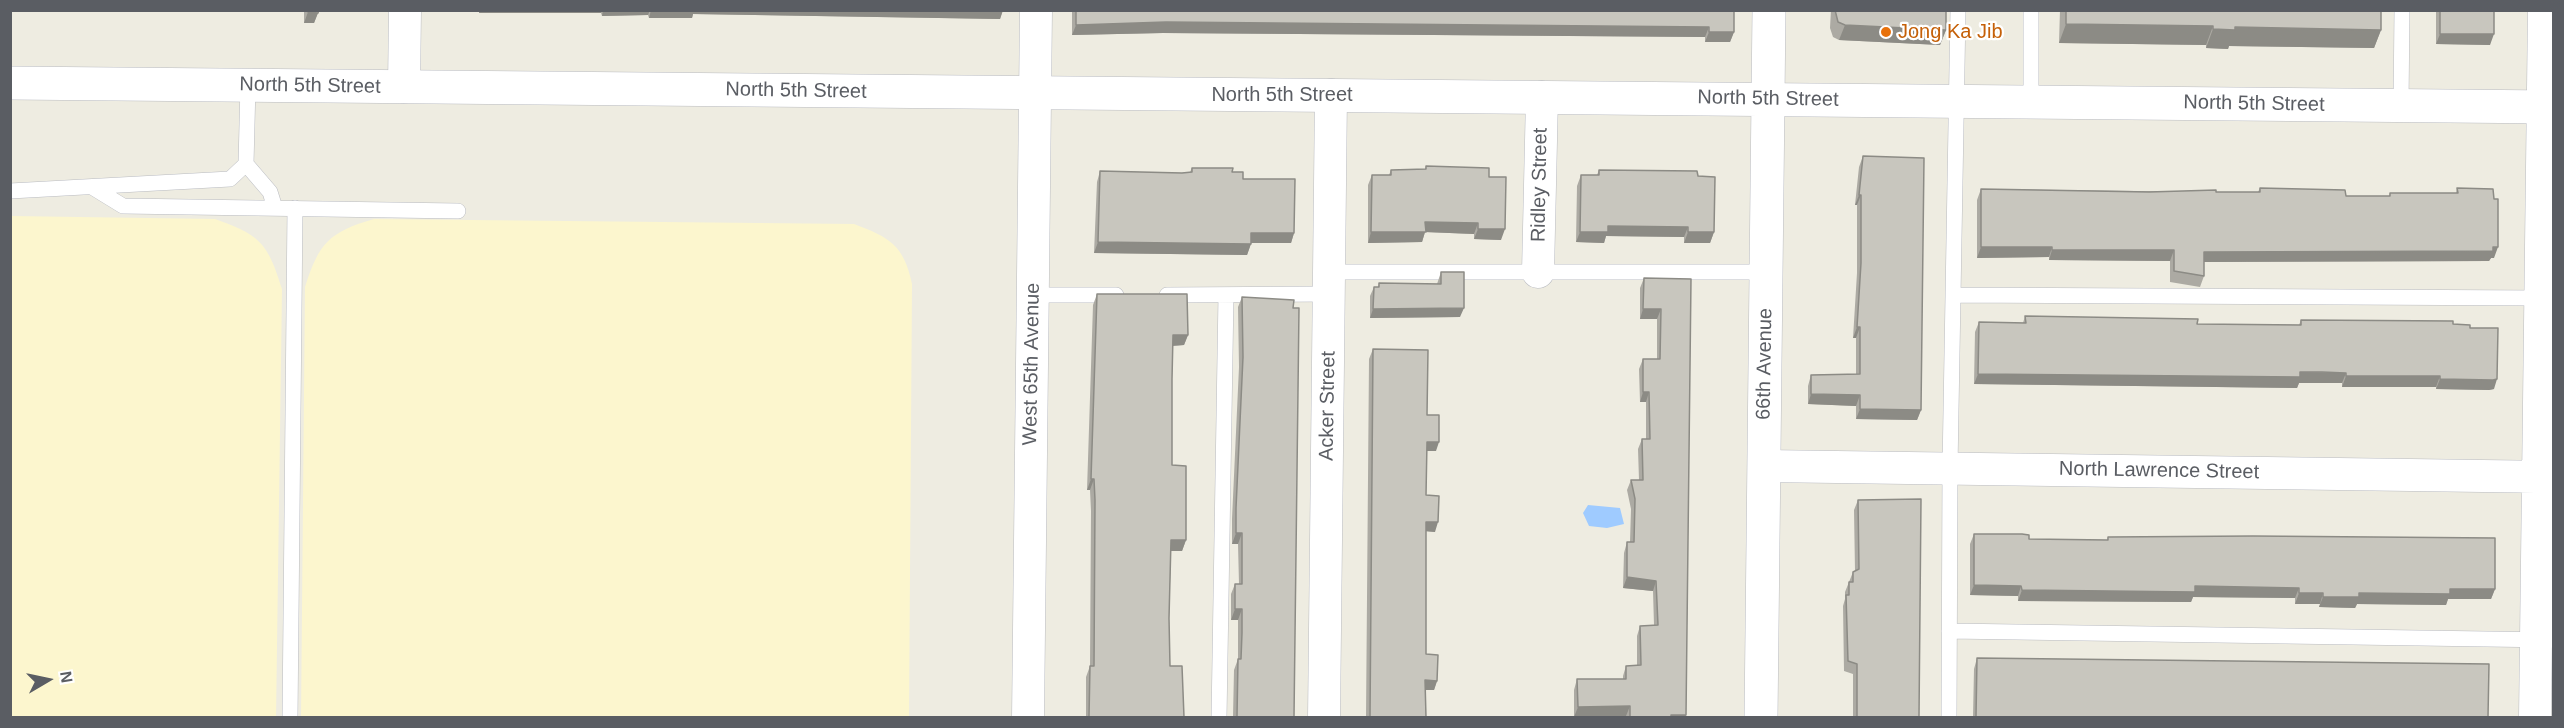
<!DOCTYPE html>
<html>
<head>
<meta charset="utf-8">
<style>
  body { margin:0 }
  #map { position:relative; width:2564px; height:728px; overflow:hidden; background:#eeece1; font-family:Arial,sans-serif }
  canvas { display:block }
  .frame { position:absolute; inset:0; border:12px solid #5a5d63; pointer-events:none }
  .north { position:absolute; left:18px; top:650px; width:60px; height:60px; -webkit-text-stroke:4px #fff; paint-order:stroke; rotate:81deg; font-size:16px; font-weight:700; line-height:24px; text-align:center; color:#5a5d63 }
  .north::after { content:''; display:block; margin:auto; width:21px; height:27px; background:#5a5d63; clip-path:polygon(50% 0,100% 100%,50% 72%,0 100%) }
</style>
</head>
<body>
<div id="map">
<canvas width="2564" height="728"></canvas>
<div class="frame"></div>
<div class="north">N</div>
</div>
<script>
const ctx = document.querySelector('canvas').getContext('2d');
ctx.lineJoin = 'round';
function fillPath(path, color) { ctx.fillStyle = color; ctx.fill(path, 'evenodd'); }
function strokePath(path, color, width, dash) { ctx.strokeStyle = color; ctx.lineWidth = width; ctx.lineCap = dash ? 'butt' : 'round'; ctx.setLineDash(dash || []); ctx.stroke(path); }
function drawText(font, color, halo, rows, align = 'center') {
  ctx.font = font + ' Arial,sans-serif'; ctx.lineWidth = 4.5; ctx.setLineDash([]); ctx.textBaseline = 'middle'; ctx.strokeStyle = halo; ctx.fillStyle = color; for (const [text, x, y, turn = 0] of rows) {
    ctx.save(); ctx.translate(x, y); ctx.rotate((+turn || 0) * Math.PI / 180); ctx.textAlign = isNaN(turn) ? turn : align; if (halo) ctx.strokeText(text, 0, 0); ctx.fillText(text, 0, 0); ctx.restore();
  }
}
fillPath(new Path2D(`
  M11,216l204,3c45,16 53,24 67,70l-6,428h-265z
  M374,219l480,5c35,13 50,21 58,60l-3,433h-608l4,-430c14,-44 24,-55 69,-68z`), '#fcf6ce');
fillPath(new Path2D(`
  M1588,505l32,3 4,16 -17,4 -18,-2 -6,-13z`), '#9fcbff');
const service = new Path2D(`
  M2031,102v-92
  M2401,105l1,-95
  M246,164l24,28 5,16
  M92,187l31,19 335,5
  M10,191l220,-12 16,-15 2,-79
  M1329,272h438
  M1032,295h84
  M1167,295l162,-1
  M1953,295l587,3
  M1949,631l605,9
  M290,718l5,-510
  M1219,718l7,-423
  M1949,718l1,-250 8,-458`);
const minor = new Path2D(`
  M404,87l1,-77
  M1538,272l4,-175
  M1764,466l790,11
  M1028,718l8,-708
  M1324,718l7,-623
  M2535,718l9,-708`);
const tertiary = new Path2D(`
  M10,83l2544,24
  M1761,718l8,-708`);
strokePath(service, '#b9bbc1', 16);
strokePath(minor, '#b9bbc1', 33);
strokePath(tertiary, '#b9bbc1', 34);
strokePath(service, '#fff', 15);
strokePath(minor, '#fff', 32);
strokePath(tertiary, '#fff', 33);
fillPath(new Path2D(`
  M304,10h15l-5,13h-10z
  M479,10h524l-3,9 -307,-5 -1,4h-43l-1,-3 -46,1 -1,-3h-122z
  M1072,10h662v22l-4,10h-25v-5l-542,-4 -91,2z
  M1831,10h115v20l-6,15 -101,-5 -6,-3 -3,-9z
  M2060,10h321v20l-7,18 -145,-2 -1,3 -22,-1v-3l-147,-2z
  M2436,10h58l-4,35 -54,-1z
  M1863,156l58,254 -4,10 -61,-1v-13l-48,-2v-18l3,-11 45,-1v-36h-3l4,-65v-68h-2l4,-38z
  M1426,166l75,74 -27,-1v-5l-49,-2 -3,10 -54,1v-58l4,-10h17l2,-5 34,-1z
  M1192,168l40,4 11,7 51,54 -3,10h-40l-4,12 -153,-2 3,-71 3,-11 82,2 8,-1z
  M1599,170l99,6 16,56 -4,11h-26v-6l-78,-1 -2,7 -28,-1 1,-56 4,-11h16z
  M2260,188l86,8h43l1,-3h66l1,-5 37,70h-3l-2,3 -285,1v14l-4,11 -30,-5v-21l-121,-1v-3l-72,1v-58l4,-11 235,3h42z
  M1441,272l19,45 -90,1v-22l4,-9h4l1,-4 58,1z
  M1644,278l47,1 -5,436 -1,2h-59v-1l-52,1v-27l3,-11h46v-3l3,-10 11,-1v-29l3,-10 14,-1 -1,-34 -30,-3 1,-35 3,-11h3l1,-33 -4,-19 4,-10h8l-1,-31 4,-10h4v-37h-6l-1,-33 4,-10h14v-40h-17v-31z
  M1097,294l91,41 -4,10 -11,1 -1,33v86l14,75 -4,11h-11l-2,67 1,48 14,51h-98v-40l4,-11 1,-155 -1,-21h-3l6,-185z
  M1242,297l52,420h-61l1,-47 4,-11v-39h-7v-26l4,-10h4l-1,-40h-6v-25l7,-152 -1,-60z
  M2025,316l172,8 102,1 2,-5 152,4 17,4 24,61 -5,1 -53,-1v-2h-94v-4h-43l-2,5 -323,-4 1,-52 4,-10 44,1z
  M1373,349l54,66 9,36h-9l-1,44 9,37 -9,-1v123l11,27 -3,9h-9l1,27h-60l3,-358z
  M1858,500l61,217h-66v-43l-9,-3 -1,-65 2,-7v-7l8,-20 2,-1 -1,-61z
  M1974,534l55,5 78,1 1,-3 387,52 -4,10h-43l-2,6 -89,-1 -2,4 -36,-1 1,-3h-25v-6l-102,-1 -2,5 -173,-1v-5l-48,-1v-51z
  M1977,658l511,59h-515l1,-48z`), '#acaaa3');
fillPath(new Path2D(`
  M480,10h122l-1,3h-122z
  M603,10h47l-2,5 -46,1z
  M651,10h352l-3,9 -307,-5 -1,4h-43z
  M308,12l10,1 -4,10h-10z
  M1166,22l543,5 -4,10 -542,-4 -91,2 4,-10z
  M2066,24l147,2 -7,19 -147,-2z
  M1845,25l101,5 -6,15 -101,-5z
  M2235,27l146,3 -7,18 -145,-2 -1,3 -22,-1 7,-19z
  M1709,32h25l-4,10h-25z
  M2440,34h54l-4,11 -54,-1z
  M1859,195h2l-4,10h-2z
  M1425,222l53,1 -4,11 -49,-2 -3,10 -54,1 3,-11z
  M1608,226l80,1 -4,10 -78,-1 -2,7 -28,-1 4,-10z
  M1478,229h27l-4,11 -27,-1z
  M1688,232h26l-4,11h-26z
  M1251,233h43l-3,10h-44z
  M1098,242l153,2 -4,11 -153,-2z
  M1981,247h71l-3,10 -72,1z
  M2498,247l-4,11h-3l-2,3 -289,1 4,-10z
  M2052,250h122l-4,11 -121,-1z
  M1464,308l-4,9 -90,1 3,-9z
  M1643,309h18l-4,10h-17z
  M1857,327h3l-4,11h-3z
  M1173,335h15l-4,10 -15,1z
  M2300,372l46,1 -4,10h-43l-2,5 -323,-4 4,-10z
  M2346,376h94l-4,11h-94z
  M2440,379h57l-3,10 -5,1 -53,-1z
  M1643,392h6l-3,10h-6z
  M1811,394l49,1 -4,11 -48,-2z
  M1860,409l61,1 -4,10 -61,-1z
  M1427,442h12l-3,9h-12z
  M1091,479h3l-4,11h-3z
  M1426,522h12l-3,10 -12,-1z
  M1236,533h6l-4,11h-6z
  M1171,540h15l-4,11h-15z
  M1627,577l29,4 -3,10 -30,-3z
  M1974,585l47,1 -3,10 -48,-1z
  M2195,586l104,2 -4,10 -102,-1 -2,5 -173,-1 4,-11z
  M2450,589h45l-4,10h-43l-2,6 -89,-1 -2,4 -36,-1 4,-10 36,-4z
  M2299,593h24l-3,11h-25z
  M1235,609h7l-4,11h-7z
  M1425,680l12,1 -3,9h-12z
  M1630,706l-4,10 -52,1 4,-10z
  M1671,715h15l-1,2h-15z`), '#8c8b85');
const building = new Path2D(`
  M308,10h11l-1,3 -10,-1z
  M1076,10h658v22h-25v-5l-543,-5 -90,3z
  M1835,10h111v20l-101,-5 -7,-3z
  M2066,10h315v20l-146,-3v3l-22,-1v-3l-147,-2z
  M2440,10h54v24h-54z
  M1863,156l61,2 -3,252 -61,-1v-14l-49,-1v-19l49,-1v-47h-3l4,-64v-68h-2z
  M1426,166l63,2v9h17l-1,52h-27v-6l-53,-1 1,10h-55l1,-57h19v-5l35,-1z
  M1192,168h41l-1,4h11v7h52l-1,54h-43v11l-153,-2 2,-71 82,2 10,-1z
  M1599,170l98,1 1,5 17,1 -1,55h-26v-5l-80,-1v6h-28l1,-57h18z
  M2260,188l85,2 1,6h44v-3h68l-1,-5 36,1 1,10h4v48h-5v4l-289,1v24l-30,-5v-21h-122v-3h-71v-58l168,3 67,-2v2h44z
  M1441,272h23v36l-91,1 1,-22h5v-4l62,1z
  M1644,278l47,1 -5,436h-15v2h-41v-11l-52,1 -1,-28h49v-13l15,-1 -1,-39 18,-1 -2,-44 -29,-4v-35h7l1,-43 -4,-19h12l-1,-41h8l-1,-47h-6v-33h17l1,-50h-18z
  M1097,294h90l1,41h-15l-1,44v86l14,1v74h-15l-2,78 1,48h12l2,51h-95l1,-51h4l1,-166 -1,-21h-3z
  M1242,297l52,3 -1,8h6l-5,409h-57l1,-58h3l1,-26v-24h-7v-25h7v-51h-6v-25l7,-151z
  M2025,316l173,3 -1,5 104,1v-5l152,1v3l17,1v3h28l-1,51 -4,1 -53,-1v-3h-94v-3l-24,-1h-22v5l-322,-3 1,-52 47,1z
  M1373,349l55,1 -1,65h12v27h-12l-1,53 13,1 -1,26h-12v132l12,1 -1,26 -12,-1 1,37h-56z
  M1921,499l-2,218h-62v-53l-9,-3 -2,-66h3v-13h4v-10l6,-3 -1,-69z
  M1974,534h48l7,1v4l79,1v-3l145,-1 242,2v51h-45v5l-91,-1v4h-36v-4h-24v-5l-104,-2v6l-173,-2 -1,-4 -47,-1z
  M1977,658l512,6 -1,53h-512z`);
fillPath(building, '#c8c6be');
strokePath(building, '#8c8b85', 1.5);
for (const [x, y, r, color] of [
  [1886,32,6,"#e8710a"]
]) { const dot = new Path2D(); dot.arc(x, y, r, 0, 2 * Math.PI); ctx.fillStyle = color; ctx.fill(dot); strokePath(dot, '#fff', 2); }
drawText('20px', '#c56008', '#fff', [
  ["Jong Ka Jib",1898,32]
], 'left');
drawText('20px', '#5a5d63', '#fff', [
  ["North 5th Street",310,86,1],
  ["North 5th Street",796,91,1],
  ["North 5th Street",1282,95],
  ["North 5th Street",1768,99,1],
  ["North 5th Street",2254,104,1],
  ["Ridley Street",1540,185,-89],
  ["West 65th Avenue",1032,364,-89],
  ["66th Avenue",1765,364,-89],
  ["Acker Street",1328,406,-89],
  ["North Lawrence Street",2159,471,1]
]);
</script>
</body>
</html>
